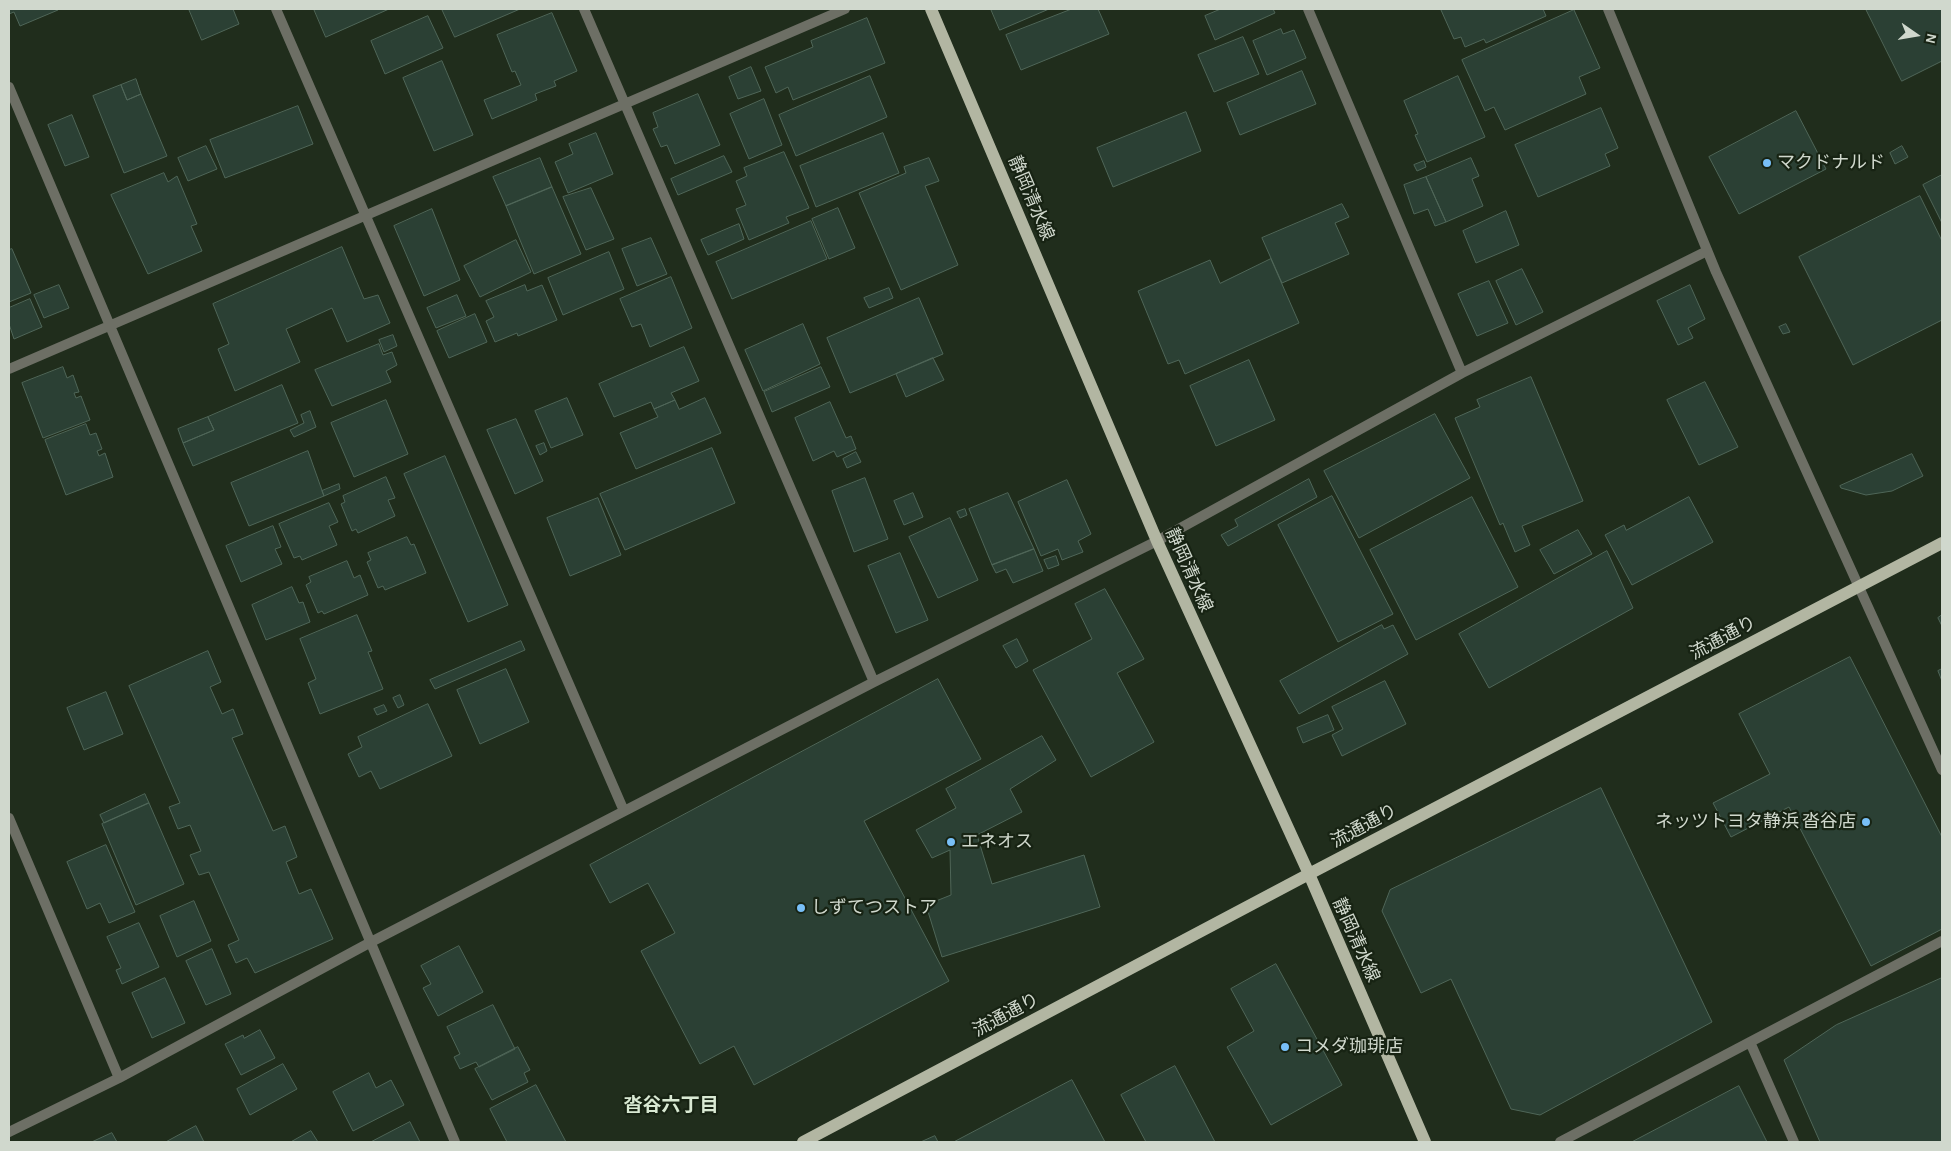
<!DOCTYPE html>
<html>
<head>
<meta charset="utf-8">
<style>
  body { margin:0 }
  #map { position:relative; width:1951px; height:1151px; overflow:hidden; background:#202d1c; font-family:"Alegreya Sans",sans-serif }
  canvas { display:block }
  .frame { position:absolute; inset:0; border:10px solid #d0d8cd; pointer-events:none }
  .north { position:absolute; left:1891px; top:10px; width:50px; height:50px; -webkit-text-stroke:4px #172313; paint-order:stroke; rotate:103deg; font-size:14px; font-weight:700; line-height:20px; text-align:center; color:#d0d8cd }
  .north::after { content:''; display:block; margin:auto; width:18px; height:22px; background:#d0d8cd; clip-path:polygon(50% 0,100% 100%,50% 72%,0 100%) }
</style>
</head>
<body>
<div id="map">
<canvas width="1951" height="1151"></canvas>
<div class="frame"></div>
<div class="north">N</div>
</div>
<script>
const ctx = document.querySelector('canvas').getContext('2d');
ctx.lineJoin = 'round';
function fillPath(path, color) { ctx.fillStyle = color; ctx.fill(path, 'evenodd'); }
function strokePath(path, color, width, dash) { ctx.strokeStyle = color; ctx.lineWidth = width; ctx.lineCap = dash ? 'butt' : 'round'; ctx.setLineDash(dash || []); ctx.stroke(path); }
function drawText(font, color, halo, rows, align = 'center') {
  ctx.font = font + ' "Alegreya Sans","Noto Sans JP",sans-serif'; ctx.lineWidth = 4.5; ctx.setLineDash([]); ctx.textBaseline = 'middle'; ctx.strokeStyle = halo; ctx.fillStyle = color; for (const [text, x, y, turn = 0] of rows) {
    ctx.save(); ctx.translate(x, y); ctx.rotate((+turn || 0) * Math.PI / 180); ctx.textAlign = isNaN(turn) ? turn : align; if (halo) ctx.strokeText(text, 0, 0); ctx.fillText(text, 0, 0); ctx.restore();
  }
}
const building = new Path2D(`
  M9,9h49v1l-38,16 -6,-14 -5,2z
  M189,9h44l6,15 -37,16z
  M314,9h75l-63,28z
  M442,9h78l-65,28z
  M991,9h58l-49,21z
  M1072,9h26l11,25 -88,36 -15,-35z
  M1221,9h52l2,4 -60,27 -10,-24z
  M1445,9h98l3,7 -60,27 -2,-4 -19,8 -4,-10 -7,2 -13,-29z
  M1866,9h76v52l-40,20z
  M1574,10l26,58 -21,9 7,17 -81,36 -11,-23 -9,4 -23,-51z
  M552,13l25,58 -23,10 2,5 -21,8 2,6 -45,19 -8,-19 37,-15 -6,-14 -3,1 -15,-37z
  M428,16l15,32 -58,26 -14,-33z
  M867,18l18,45 -92,37 -5,-13 -12,6 -11,-26 48,-20 -2,-6z
  M1281,29l2,5 11,-4 12,28 -39,17 -14,-34z
  M1243,37l16,37 -45,18 -16,-37z
  M442,61l31,74 -39,16 -31,-73z
  M751,67l10,24 -23,8 -9,-22z
  M1302,71l14,33 -76,31 -13,-32z
  M870,76l17,41 -91,39 -17,-41z
  M1458,76l27,61 -58,25 -12,-27 3,-1 -14,-33z
  M136,79l5,15 -14,6 -6,-15z
  M121,85l6,15 14,-6 26,62 -43,17 -31,-77z
  M698,94l22,51 -45,19 -8,-19 -6,2 -8,-18 5,-2 -5,-14z
  M764,99l18,46 -33,14 -19,-45z
  M298,106l15,38 -88,34 -15,-38z
  M1601,108l17,40 -13,6 5,12 -72,31 -23,-52z
  M1796,111l30,58 -87,45 -30,-57z
  M1186,112l15,39 -88,36 -16,-39z
  M72,115l17,42 -24,9 -17,-41z
  M596,133l17,41 -45,19 -13,-31 18,-8 -4,-10z
  M883,133l16,40 -83,34 -16,-41z
  M206,146l11,23 -29,12 -10,-23z
  M1902,146l6,11 -13,7 -5,-11z
  M784,152l25,56 -23,9 3,6 -40,17 -13,-31 10,-4 -10,-24 11,-5 -3,-8z
  M724,156l8,16 -54,23 -7,-16z
  M540,158l12,29 -46,19 -13,-29z
  M929,158l10,23 -14,5 33,79 -57,25 -42,-97 47,-20 -2,-6z
  M1471,158l8,18 -7,3 11,27 -37,16 -20,-45z
  M1424,161l2,6 -9,4 -3,-6z
  M164,173l4,9 9,-6 20,48 -6,2 11,25 -54,23 -37,-79z
  M1942,175v48l-19,-38z
  M1426,177l20,45 -11,4 -7,-17 -14,5 -10,-29z
  M552,187l29,67 -47,20 -28,-68z
  M591,188l23,51 -28,11 -23,-53z
  M1920,196l22,45v79l-89,45 -54,-108z
  M1342,204l7,13 -14,6 14,31 -67,29 -20,-45z
  M838,208l17,40 -26,11 -17,-40z
  M432,209l28,71 -36,16 -30,-70z
  M1506,211l13,34 -43,18 -13,-32z
  M811,221l16,38 -95,40 -16,-37z
  M739,224l5,15 -36,16 -7,-15z
  M651,238l16,36 -30,12 -15,-37z
  M516,240l15,32 -51,25 -16,-31z
  M342,247l22,52 14,-4 12,28 -43,19 -15,-34 -46,21 14,33 -65,29 -17,-42 11,-5 -16,-40z
  M12,249l19,44 -22,9v-52z
  M609,252l15,37 -61,26 -15,-37z
  M1271,259l28,64 -114,51 -6,-14 -11,4 -30,-73 72,-31 10,23z
  M1522,269l21,43 -27,13 -20,-44z
  M671,277l21,51 -42,19 -9,-23 -9,3 -12,-28z
  M1489,281l19,42 -31,13 -19,-42z
  M59,285l10,23 -25,10 -10,-23z
  M525,285l2,6 15,-6 15,35 -39,16 -1,-3 -22,9 -9,-21 8,-4 -8,-16z
  M1690,285l15,34 -17,9 5,10 -15,7 -21,-44z
  M889,288l4,10 -24,10 -5,-10z
  M457,295l9,21 -30,12 -9,-20z
  M919,298l24,56 -93,39 -23,-55z
  M30,299l12,28 -28,12 -5,-15v-16z
  M475,314l12,28 -38,16 -12,-27z
  M803,324l17,40 -57,27 -18,-41z
  M1786,324l4,8 -7,2 -4,-7z
  M393,335l4,11 -13,6 -5,-12z
  M379,344l4,11 9,-3 5,13 -11,6 5,11 -59,24 -17,-36z
  M684,347l15,34 -28,12 4,7 -21,9 -3,-7 -37,15 -15,-33z
  M933,358l11,22 -38,17 -10,-23z
  M1249,360l26,60 -59,26 -26,-60z
  M63,367l4,11 6,-3 6,17 -5,1 2,5 5,-2 9,24 -47,18 -21,-55z
  M821,367l9,20 -58,25 -8,-20z
  M1531,377l52,124 -61,25 8,19 -15,7 -12,-29 -3,2 -45,-107 25,-11 -3,-7z
  M1705,382l33,65 -39,18 -32,-65z
  M282,385l16,38 -105,43 -10,-23 31,-13 -6,-13z
  M567,398l16,37 -32,13 -16,-37z
  M705,398l16,35 -85,36 -16,-36 38,-16 -4,-8 21,-9 4,9z
  M386,400l22,54 -54,23 -23,-54z
  M830,402l16,36 5,-2 5,13 -19,8 -3,-6 -21,10 -18,-43z
  M310,411l6,16 -22,10 -4,-7 14,-7 -3,-8z
  M1435,414l35,64 -111,60 -35,-67z
  M208,417l6,13 -31,13 -5,-14z
  M516,419l27,62 -28,13 -28,-64z
  M86,424l4,11 6,-2 6,16 -5,2 2,5 6,-3 8,24 -47,18 -21,-55z
  M544,443l3,8 -7,4 -4,-9z
  M712,448l23,55 -110,47 -25,-56z
  M308,451l16,45 -75,30 -18,-43z
  M856,452l5,10 -14,6 -4,-9z
  M1912,454l11,22 -31,15 -26,4 -25,-7 -1,-2z
  M445,456l63,149 -40,17 -64,-148z
  M386,477l9,21 -7,2 7,16 -37,17 -2,-4 -4,2 -11,-27 4,-2 -2,-6z
  M865,478l23,61 -34,13 -22,-61z
  M1309,479l8,18 -89,49 -7,-11 17,-9 -3,-6z
  M1067,480l24,54 -13,7 5,11 -21,8 -4,-11 -17,7 -23,-54z
  M339,484l1,5 -16,7 -2,-5z
  M913,493l10,24 -19,8 -10,-24z
  M1008,493l26,56 -42,16 -23,-56z
  M1332,496l61,118 -55,28 -60,-117z
  M1472,497l46,90 -102,53 -46,-90z
  M1689,497l24,45 -81,43 -27,-50 19,-10 2,5z
  M598,498l23,57 -51,21 -23,-58z
  M329,503l9,19 -9,4 8,19 -35,15 -2,-4 -6,2 -15,-34z
  M965,509l2,6 -7,3 -3,-6z
  M950,518l28,62 -40,18 -29,-61z
  M273,526l8,21 -6,2 7,15 -41,18 -15,-36z
  M1578,530l14,24 -38,20 -14,-24z
  M407,537l4,8 3,-1 12,29 -41,17 -2,-4 -5,2 -11,-26 4,-2 -3,-7z
  M1034,549l9,22 -30,12 -7,-14 -10,4 -4,-8z
  M1607,551l26,57 -144,80 -30,-54z
  M900,553l28,67 -32,13 -28,-67z
  M1056,556l3,9 -11,4 -4,-9z
  M347,561l7,17 6,-3 8,20 -44,19 -2,-3 -4,2 -12,-28 5,-3 -2,-5z
  M292,587l7,16 4,-1 7,20 -44,18 -14,-35z
  M1105,589l39,70 -27,14 37,69 -63,35 -58,-107 59,-31 -17,-35z
  M357,615l15,36 -4,1 15,37 -63,25 -12,-31 8,-4 -16,-40z
  M1942,615v11l-4,-8z
  M1382,625l2,4 9,-4 15,29 -109,60 -19,-33z
  M1017,639l11,22 -12,7 -13,-22z
  M521,641l4,9 -90,39 -5,-9z
  M208,651l13,31 -11,5 12,27 11,-5 10,25 -11,4 41,93 12,-5 12,31 -11,5 13,32 12,-5 22,50 -78,34 -8,-15 -11,5 -8,-18 11,-5 -30,-68 -10,3 -9,-20 11,-4 -11,-26 -12,4 -9,-22 11,-4 -51,-117z
  M1850,657l92,180v92l-71,37 -82,-159 -58,30 -18,-34 57,-29 -31,-60z
  M506,669l23,53 -49,22 -23,-54z
  M1942,669v12l-4,-10z
  M938,679l43,80 -117,62 85,160 -195,104 -20,-39 -34,18 -59,-113 34,-18 -27,-50 -38,20 -20,-38z
  M1385,681l21,43 -64,32 -10,-21 11,-6 -11,-22z
  M106,692l17,42 -39,16 -17,-42z
  M400,695l4,10 -6,3 -5,-10z
  M428,704l24,52 -72,33 -9,-18 -12,6 -11,-23 14,-7 -4,-10z
  M384,705l3,6 -10,4 -3,-6z
  M1328,715l6,15 -31,13 -6,-15z
  M1042,736l14,24 -46,29 12,23 -45,23 15,49 92,-29 16,52 -158,50 -16,-52 25,-10 -1,-45 -18,8 -16,-28 40,-22 -10,-19z
  M1601,788l111,234 -172,93 -29,-6 -60,-130 -30,14 -39,-82 8,-21z
  M145,794l4,9 -45,20 -4,-8z
  M149,803l35,81 -48,21 -34,-81z
  M106,845l29,67 -26,11 -9,-20 -13,6 -20,-47z
  M194,901l17,40 -34,16 -17,-41z
  M139,923l20,44 -37,17 -6,-14 5,-2 -14,-31z
  M459,946l24,46 -45,24 -15,-28 8,-4 -10,-18z
  M212,949l19,45 -25,11 -20,-44z
  M1276,964l66,121 -71,40 -44,-78 27,-16 -23,-42z
  M165,978l20,45 -33,15 -20,-45z
  M1942,978v164h-122l-36,-82 52,-35z
  M493,1005l22,44 -36,18 -3,-5 -16,7 -6,-12 6,-3 -13,-27z
  M260,1030l15,28 -34,17 -16,-31 18,-9 1,3z
  M518,1047l12,23 -6,3 4,9 -36,18 -17,-31z
  M283,1064l14,25 -47,26 -13,-26z
  M1175,1066l40,76h-69l-25,-47z
  M369,1073l7,15 15,-8 13,25 -51,26 -20,-39z
  M1072,1080l33,62h-151z
  M536,1085l30,57h-59l-17,-33z
  M1739,1086l28,56h-135z
  M410,1122l10,20h-49z
  M196,1126l8,16h-38z
  M311,1131l7,11h-27z
  M112,1133l5,9h-25z
  M935,1136l3,6h-17z`);
fillPath(building, '#2b4034');
strokePath(building, '#4f6658', 1);
strokePath(new Path2D(`
  M276,9l348,802
  M584,9l290,673
  M1308,9l154,364
  M9,87l446,1055
  M9,369l836,-360
  M9,818l110,260
  M1750,1042l44,100
  M9,1132l110,-54 252,-136 503,-260 283,-141 305,-168 245,-122
  M1560,1142l382,-201`), '#6d6f65', 10);
strokePath(new Path2D(`
  M1608,9l108,263 226,498`), '#6d6f65', 10);
strokePath(new Path2D(`
  M931,9l226,532 152,333 116,268
  M803,1142l506,-268 633,-331`), '#b2b6a2', 12);
for (const [x, y, r, color] of [
  [1767,163,5,"#78bff7"],
  [1866,822,5,"#78bff7"],
  [951,842,5,"#78bff7"],
  [801,908,5,"#78bff7"],
  [1285,1047,5,"#78bff7"]
]) { const dot = new Path2D(); dot.arc(x, y, r, 0, 2 * Math.PI); ctx.fillStyle = color; ctx.fill(dot); strokePath(dot, '#172313', 2); }
drawText('18px', '#d0d8cd', '#172313', [
  ["マクドナルド",1777,163],
  ["ネッツトヨタ静浜 沓谷店",1856,822,"right"],
  ["エネオス",961,842],
  ["しずてつストア",811,908],
  ["コメダ珈琲店",1295,1047]
], 'left');
drawText('18px', '#d0d8cd', '#172313', [
  ["静岡清水線",1031,198,67],
  ["静岡清水線",1189,570,66],
  ["流通通り",1723,638,-28],
  ["流通通り",1364,826,-28],
  ["静岡清水線",1356,940,66],
  ["流通通り",1006,1015,-28]
]);
drawText('bold 19px', '#d9e9d3', '#172313', [
  ["沓谷六丁目",671,1105]
]);
</script>
</body>
</html>
